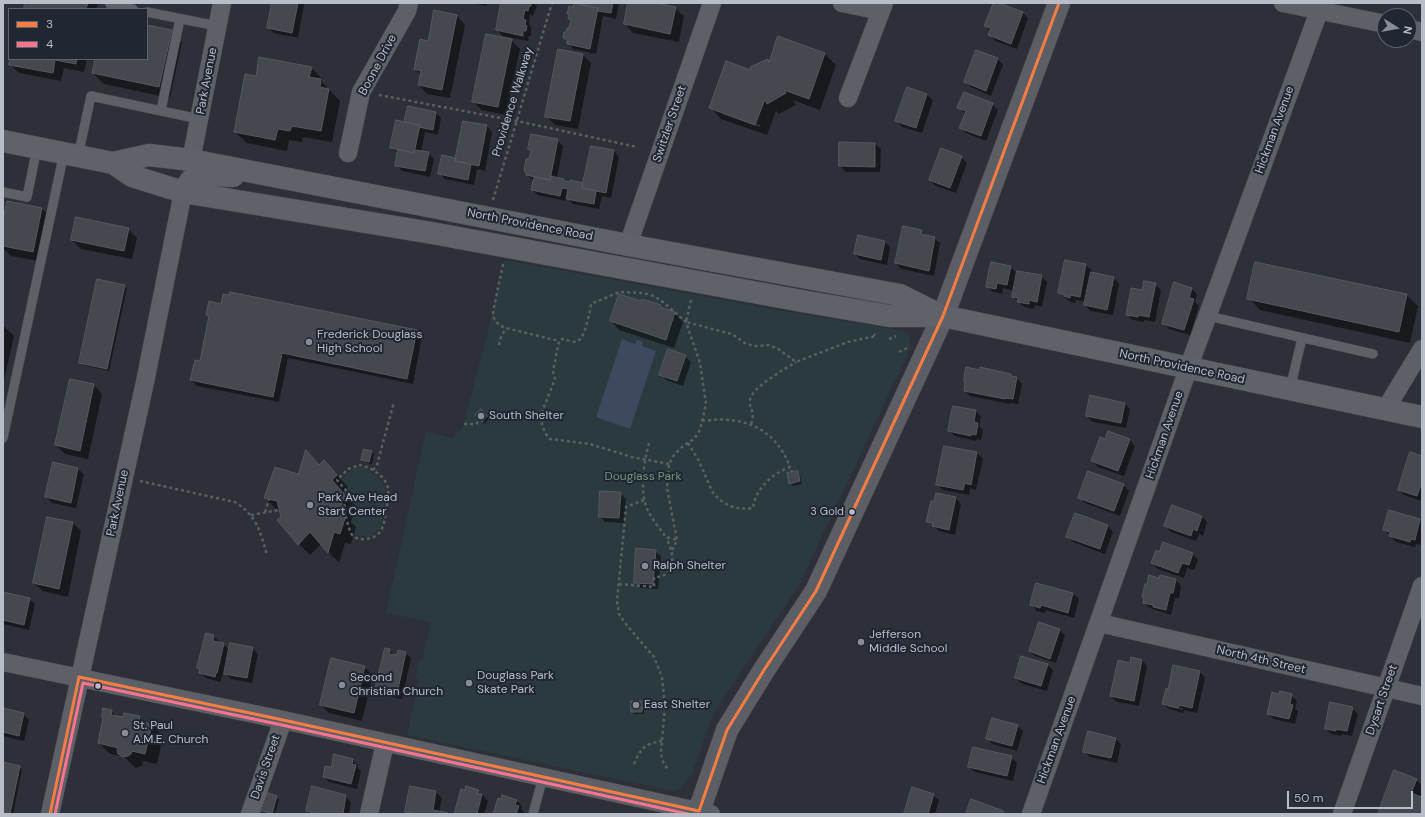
<!DOCTYPE html>
<html>
<head>
<meta charset="utf-8">
<style>
  body { margin:0 }
  #map { position:relative; width:1425px; height:817px; overflow:hidden; background:#2d3038; font-family:"DM Sans",sans-serif }
  canvas { display:block }
  .frame { position:absolute; inset:0; border:4px solid #b8bdc8; pointer-events:none }
  .legend { position:absolute; left:8px; top:8px; width:140px; height:52px; box-sizing:border-box; background:#212633; border:1px solid #5d626f; margin:0; padding:5px 7px; list-style:none; font-size:12px; color:#b8bdc8 }
  .legend li { display:flex; align-items:center; gap:8px; height:20px }
  .legend b { width:20px; border:1px solid #5d626f }
  .north { position:absolute; left:1377px; top:8px; width:40px; height:40px; box-sizing:border-box; background:#212633; border:1px solid #5d626f; border-radius:50%; rotate:101deg; font-size:11px; font-weight:700; line-height:16px; text-align:center; color:#b8bdc8 }
  .north::after { content:''; display:block; margin:auto; width:14px; height:18px; background:#878c96; clip-path:polygon(50% 0,100% 100%,50% 72%,0 100%) }
  .scale { position:absolute; left:1287px; top:791px; width:126px; height:18px; box-sizing:border-box; border:2px solid #b8bdc8; border-top:0; padding-left:5px; font-size:12px; line-height:14px; white-space:nowrap; color:#b8bdc8; -webkit-text-stroke:3px #212633; paint-order:stroke }
</style>
</head>
<body>
<div id="map">
<canvas width="1425" height="817"></canvas>
<div class="frame"></div>
<ul class="legend">
<li><b style="height:5px;background:#f77d43"></b>3</li>
<li><b style="height:5px;background:#fc738d"></b>4</li>
</ul>
<div class="north">N</div>
<div class="scale">50 m</div>
</div>
<script>
const ctx = document.querySelector('canvas').getContext('2d');
ctx.lineJoin = 'round';
function fillPath(path, color) { ctx.fillStyle = color; ctx.fill(path, 'evenodd'); }
function strokePath(path, color, width, dash) { ctx.strokeStyle = color; ctx.lineWidth = width; ctx.lineCap = dash ? 'butt' : 'round'; ctx.setLineDash(dash || []); ctx.stroke(path); }
function drawText(font, color, halo, rows, align = 'center') {
  ctx.font = font + ' "DM Sans",sans-serif'; ctx.lineWidth = 4; ctx.setLineDash([]); ctx.textBaseline = 'middle'; ctx.strokeStyle = halo; ctx.fillStyle = color; for (const [text, x, y, turn = 0] of rows) {
    ctx.save(); ctx.translate(x, y); ctx.rotate((+turn || 0) * Math.PI / 180); ctx.textAlign = isNaN(turn) ? turn : align; if (halo) ctx.strokeText(text, 0, 0); ctx.fillText(text, 0, 0); ctx.restore();
  }
}
fillPath(new Path2D(`
  M504,260l279,51 120,20 6,5 2,11 -112,238 -86,129 -21,60 -11,14 -9,3 -265,-56 12,-56 -3,-1 3,-17h3l9,-39 -45,-9 40,-182 26,7 11,-11 25,-95z
  M357,467c8,0 15,3 20,9 16,16 7,28 5,48l-2,4 -10,9 -14,-2 -3,-2 -6,-25 5,-14 -12,-13 6,-8z`), '#2b3a3e');
fillPath(new Path2D(`
  M622,339l13,5 2,-4 6,2 -1,4 14,5 -26,78 -34,-12z`), '#3e4960');
fillPath(new Path2D(`
  M26,3h72l-2,6h-71z
  M273,3h29l2,2 -6,33 -24,-5 -6,-5z
  M471,3h16v3z
  M502,3h31l4,3 -4,10 -3,-1 -1,9 2,3v9h-2l-1,5 -25,-5 -6,-6z
  M584,3h35l-3,16 -13,-3 -7,38 -23,-5 -9,-12 6,-8 2,-8 -3,-3 14,-12z
  M629,3h21l25,5 9,8 -5,26 -46,-9 -8,-9z
  M1000,4l23,9 5,5 -11,31 -22,-8 -5,-6 1,-4 -5,-5z
  M457,16l8,9 -15,73 -23,-4 -8,-9 2,-10 -6,-6 14,-27z
  M147,26l24,5 11,11 -12,56 -66,-14 -11,-11 3,-14h51z
  M511,40l9,9 -14,66 -24,-5 -9,-8z
  M977,51l21,8 5,6 -12,31 -20,-9 -6,-5z
  M825,54l11,11 -16,45 -27,-10 3,5 -17,9 -3,-3 -9,24 -46,-16 -11,-12 57,-47 3,3zM722,111l38,14v2l-38,-13z
  M583,55l8,8 -13,66 -23,-4 -9,-9z
  M11,59h76l-3,13 -20,-4 -3,13 -42,-8 -9,-8z
  M311,67l11,12v3l18,19 -8,41 -29,-5 -1,5 -13,-2 -2,11 -40,-8 -12,-11 22,-55z
  M907,88l20,7 6,5 -11,33 -20,-6 -5,-6z
  M992,104l6,6 -12,31 -20,-8 -6,-6 6,-13 -7,-6z
  M436,113l5,5 -3,17 -13,-3 -4,20 7,1 6,6 -4,18 -28,-6 -6,-6 3,-11 -8,-6 14,-25z
  M487,126l5,6 -7,39 -8,-2 -3,16 -29,-6 -5,-5 17,-15z
  M557,140l6,6 -6,32 7,2 3,3 3,1 1,-3 13,3 30,-33 5,6 -8,41 -9,-2 -3,13 -26,-5 -7,-7v4l-28,-6 -6,-5 2,-9 -7,-6v-2l-2,-2 5,-10 1,-10 -2,-2z
  M875,144l6,5 -1,23h-34l-6,-6z
  M961,157l6,6 -11,30 -20,-7 -6,-6z
  M42,209l11,11 -9,42 -33,-6 -8,-8v-22z
  M128,229l9,9 -5,21 -51,-10 -9,-9z
  M921,231l5,5 8,2 6,5 -6,33 -33,-7 -5,-6z
  M884,241l6,6 -3,18 -27,-6 -5,-5z
  M1066,261l20,4 6,6 -1,2 23,5 5,6 -6,31 -23,-4 -5,-6v-3l-9,-2 -1,3 -5,-1 -11,-9z
  M1010,267l8,7 23,2 6,6 -5,25 -7,-2 -1,4 -10,-2 -11,-10 1,-6 -11,-3 -1,6 -9,-2 -6,-6z
  M1155,284l6,6 -6,32 -11,-2v2l-11,-2 -6,-5 16,-24z
  M124,286l3,2 -18,83 -26,-6 -3,-3z
  M1192,289l5,5 -2,8 4,4 -9,29 -21,-6 -6,-6z
  M1406,295l12,11 -8,37 -150,-33 -11,-12z
  M642,302l18,4 3,3 12,4 8,9 -9,26 -55,-18 -8,-9z
  M207,315l210,16 5,5 -9,48 -125,-26 -9,44 -82,-16 -6,-6 10,-18 9,-45z
  M3,325l11,11 -11,49z
  M685,356l6,6 -8,24 -17,-6 -6,-6z
  M1010,374l3,3 4,1 5,6 -4,20 -7,-1 -1,1 -40,-8 -5,-5 1,-9z
  M70,380l24,5 8,9 -14,65 -23,-5 -9,-9z
  M1124,403l6,6 -4,19 -33,-6 -6,-6z
  M481,411l8,8 -4,5 -9,-9z
  M976,411l5,6 -2,9 4,4 -2,10 -4,-1 -1,2 -21,-5 -6,-5z
  M1130,440l5,6 -11,30 -26,-9 -6,-6z
  M945,447l32,6 6,6 -7,31 -6,-2 -1,7 -26,-5 -6,-6z
  M307,452l13,14 15,7 13,14 -5,5 13,15 -5,15 5,5 -5,17 -6,-1 -6,20 -18,-19 -11,11 -11,-11 -17,-27 -2,-7 -4,-1 -11,-11 34,-23z
  M372,452l2,2 -2,10 -7,-2 -3,-3z
  M1422,457v44l-18,-6 -5,-5z
  M54,463l24,6 6,5 -8,34 -24,-5 -6,-6z
  M797,472l3,3 2,9 -9,2 -3,-3z
  M1123,485l6,6 -9,25 -35,-13 -6,-6z
  M620,493l6,6 -2,24 -19,-1 -5,-5z
  M956,498l5,6 -6,31 -16,-4 -11,-10 7,-18z
  M1172,506l30,11 5,5 -4,14 -4,-2 -3,7 -25,-9 -6,-6z
  M1389,511l31,9 2,2v16l-2,7 -4,-1 -1,3 -19,-5 -6,-6 -6,-7z
  M1076,514l32,12 5,6 -8,22 -32,-12 -5,-5z
  M73,523l8,8 -13,66 -25,-6 -9,-8z
  M655,551l6,5 -3,33 -18,-1 -5,-6z
  M1160,553l33,1 5,6 -4,10 -7,-2 -3,10 -26,-9 -6,-6z
  M1160,579l16,1 5,6 -2,12h-4l-4,17 -21,-7 -6,-5z
  M1037,584l36,10 6,5 -5,19 -28,-8 -1,3 -8,-2 -5,-6z
  M3,593l26,6 6,5 -6,26 -26,-6z
  M1060,630l5,6 -9,27 -21,-7 -5,-5z
  M213,636l6,5v2l4,1 7,6 22,-2 6,6 -6,29 -21,-4 -7,-7 -4,10 -14,-4 -6,-5 1,-3 -2,-2z
  M389,650l6,6 10,-3 6,5 -9,41 -20,-4 -6,-6z
  M1142,660l5,6 -8,40 -22,-4 -6,-6 19,-32z
  M1047,665l6,5 -6,21 -25,-7 -6,-6z
  M364,667l9,8 -11,46 -33,-8 -8,-8z
  M1174,667l26,5 5,6 -8,35 -13,-3 -1,3 -14,-4 -6,-5 6,-14zM1168,704l15,4v2l-15,-3z
  M1291,695l6,6 -2,8 3,2 -3,13 -21,-5 -6,-5z
  M642,702l2,3v9h-9l-3,-2z
  M1352,708l6,6 -6,22 -10,-2 -1,2 -10,-2 -5,-5z
  M3,709l20,5 6,6 -5,21 -21,-5z
  M111,711l6,6h22l6,6 6,1 12,12 -6,28 -14,-3 -1,5 -6,2 -12,-11 -14,-3 -11,-11z
  M1017,726l6,5 -6,20 -24,-7 -6,-5z
  M1116,739l5,5 -4,19 -27,-6 -6,-6z
  M1011,757l6,6 -4,18 -38,-9 -6,-5z
  M353,760l5,6v2l3,3 -4,18 -28,-7 -5,-5 7,-9z
  M3,763l16,4 3,2 -9,45h-10z
  M1416,780l6,5v29h-43z
  M411,787l25,5 6,6 -3,14 9,2h-40l-2,-3z
  M467,787l12,4 9,10 -4,13h-28z
  M266,794l11,3 2,3 -4,14h-7l-7,-4z
  M933,795l6,5 -4,14h-30z
  M345,796l6,6 -2,12h-39l-3,-3z
  M516,800l6,6 -1,3 3,3 -1,2h-29z`), '#0007');
const building = new Path2D(`
  M25,3h63l-2,6h-62z
  M272,3h26l-6,30 -25,-5z
  M501,3h30v3h-2l-1,5 -3,-1 -2,9 3,1 -1,5 2,1 -1,5h-3v5l-27,-6z
  M574,3l24,5 -8,41 -23,-5v-4l-4,-2 1,-6h2l1,-4h2l2,-9h-3l1,-5h-2l2,-8 4,1z
  M583,3h30l-2,10 -13,-2v-3l-16,-3z
  M628,3h27l21,4 -6,27 -46,-10z
  M999,3l24,9 -12,32 -23,-9 3,-7 -7,-2 9,-22 5,2z
  M434,10l23,5 -15,75 -24,-5 3,-14 -7,-2 6,-30 8,2z
  M147,25l25,5 -13,57 -67,-14 3,-14h52z
  M486,34l26,5 -14,68 -26,-5z
  M778,36l47,17 -16,46 -25,-9 2,3 -19,11 -2,-5 -10,26 -46,-17 17,-47 25,9 -1,-3 18,-8 1,3z
  M558,49l25,5 -13,67 -25,-4z
  M976,50l22,8 -12,33 -22,-9z
  M259,57l53,10 -3,10 12,2 -1,8 9,2 -8,42 -29,-5 -2,5 -12,-2 -3,11 -41,-8 11,-58 11,2z
  M10,59h67l-1,5 -21,-4 -2,13 -44,-8z
  M907,87l20,7 -11,34 -21,-7z
  M964,92l29,11 -12,33 -22,-8 7,-17 -9,-3z
  M408,106l28,6 -3,18 -14,-3 1,-2 -16,-3z
  M396,120l24,5 -6,28 -24,-5z
  M463,121l24,4 -8,41 -24,-5z
  M531,134l27,5 -8,41 -24,-5v-3l-2,-1 2,-12h3l2,-9 -3,-1z
  M839,142l36,1v24l-36,-1z
  M591,146l23,4 -8,43 -24,-5z
  M941,148l21,8 -12,32 -21,-8z
  M398,149l16,4 1,-3 14,2 -4,19 -30,-5z
  M442,155l14,3 -1,3 16,3 -3,16 -30,-6z
  M551,176l13,3v2l6,1v-2l13,3 -1,5 14,3 -2,13 -28,-5 2,-10 -6,-1 -2,8 -29,-6 3,-13 16,3z
  M7,201l35,7 -9,44 -30,-6v-25z
  M76,217l53,11 -5,23 -53,-11z
  M903,226l19,4 -1,4 14,3 -6,34 -34,-8z
  M858,235l27,6 -4,19 -27,-6z
  M1065,260l21,4 -6,33 -10,-2v3l-6,-2v-1l-6,-2z
  M991,262l20,4 -4,19 -10,-2 -1,6 -10,-2z
  M1255,262l152,32 -8,38 -152,-33z
  M1017,271l25,4 -5,27 -8,-2v4l-12,-2 1,-4 -6,-1z
  M1091,272l23,5 -7,33 -23,-5z
  M97,279l28,6 -18,84 -28,-6z
  M1144,281l12,2 -7,34 -10,-2 -1,2 -12,-2 5,-27 11,2z
  M1174,282l18,6 -3,10 5,1 -10,31 -22,-6z
  M230,292l187,38 -10,49 -125,-26 -9,44 -83,-17 5,-20 5,1 9,-45 -3,-1 3,-14 12,3 2,-10 6,1z
  M619,294l22,7 1,-2 19,6 -1,2 15,5 -9,28 -56,-19z
  M668,349l18,6 -9,26 -18,-6z
  M966,367l14,3v-3l31,7v2l6,1 -4,22 -8,-1v1l-41,-8 1,-10h-1z
  M70,379l24,5 -14,67 -25,-6z
  M1090,395l35,8 -4,20 -35,-7z
  M953,406l23,4 -2,12 4,1 -2,12 -5,-1v2l-23,-5z
  M481,409l6,7 -5,6 -7,-7z
  M1108,431l22,8 -12,32 -27,-10 9,-24 5,2z
  M944,446l33,6 -6,33 -6,-2 -2,7 -27,-5z
  M364,449l8,2 -3,11 -8,-2z
  M306,450l13,15 5,-5 13,15 -5,5 13,15 -6,18 7,2 -6,19 -6,-2 -6,21 -18,-21 -12,13 -21,-25 4,-3 -4,-16 -13,-3 11,-31 23,7z
  M1410,452l12,4v32l-2,-1 -3,9 -19,-6z
  M53,462l25,6 -7,35 -26,-6z
  M798,471l2,10 -11,3 -2,-11z
  M1088,471l36,13 -10,27 -36,-13z
  M600,491l21,1 -2,26 -20,-1z
  M936,493l20,4 -7,33 -17,-4 1,-3 -7,-1 5,-21h3z
  M1172,505l30,11 -5,15 -4,-2 -2,7 -27,-10z
  M1389,510l31,9 -5,21 -4,-1 -1,3 -21,-6 1,-4 -7,-2z
  M1075,513l33,12 -8,24 -34,-12z
  M47,517l26,5 -14,67 -26,-6z
  M1163,542l30,11 -4,12 -7,-2 -4,10 -27,-10 5,-13 3,2z
  M636,548l20,2 -3,34 -19,-1z
  M1149,575l10,3 1,-3 16,4 -3,14h-3l-4,17 -13,-3v-2l-10,-2 1,-5 -2,-1 3,-13h2z
  M1036,583l37,10 -5,20 -27,-8 -1,3 -10,-3z
  M3,592l27,6 -6,27 -21,-5z
  M1039,622l21,7 -10,30 -21,-8z
  M206,633l8,2 -1,6 11,2 -7,30h-1l-1,4 -16,-4 1,-4 -3,-1z
  M230,643l23,4 -6,31 -23,-4z
  M385,648l5,1 -1,5 8,1 1,-5 8,2 -9,42 -22,-4z
  M1021,656l27,8 -7,22 -26,-8z
  M1131,657l11,3 -8,41 -24,-5 8,-36 12,3z
  M331,658l34,8 -11,47 -34,-8z
  M1173,665l27,6 -8,37 -13,-3 -1,3 -16,-4 4,-16 2,1z
  M1280,691l12,3 -2,10 3,1 -4,14 -22,-5 5,-22 7,2z
  M631,701h11v11h-11z
  M1330,702l23,5 -6,24 -11,-2v2l-11,-2z
  M3,708l21,5 -5,23 -16,-4z
  M103,708l9,2 -1,5 12,2 1,-4 16,3 -1,5 13,3 -7,30 -13,-3 -1,3 -3,2 -5,1 -5,-3 -1,-4 1,-2 -20,-5 5,-25 -1,-1z
  M992,718l26,7 -6,21 -26,-7z
  M1088,731l28,7 -5,20 -28,-6z
  M973,747l39,9 -5,20 -39,-9z
  M334,754l19,5 -1,5 4,1 -5,19 -28,-7 2,-11 6,1z
  M3,762l17,4 -10,48h-7z
  M1394,770l23,9 -6,14 11,4v17h-44z
  M312,786l34,9 -3,19h-26l-11,-3z
  M410,786l26,5 -3,19 15,3v1h-32l-11,-2z
  M466,786l13,4 -1,3 4,1 -5,20h-23l7,-25 4,1z
  M912,787l22,7 -6,20h-24z
  M266,792l11,4 -5,18 -12,-4z
  M502,795l15,5 -2,5 4,1 -3,8h-23l5,-16 3,1z
  M971,799l33,12 -2,3h-36z`);
fillPath(building, '#45484f');
strokePath(building, '#555860', 1);
const lane = new Path2D(`
  M110,4l23,5
  M147,12l70,14
  M161,110l19,-91
  M78,156l13,-60 108,23
  M3,192l24,5 10,-49
  M1208,316l165,38
  M1290,389l12,-51
  M3,438l61,-285
  M533,814l10,-37`);
const street = new Path2D(`
  M842,3l39,8
  M1283,3l102,21
  M1409,29l13,3
  M848,98l36,-95
  M348,153l13,-61 46,-81 2,-8
  M191,160l31,-157
  M628,245l84,-242
  M1385,410l37,-61
  M1099,623l323,73
  M3,662l280,58 428,94
  M50,814l95,-432 38,-190
  M250,814l33,-94
  M369,814l16,-71
  M1031,814l157,-445 131,-358
  M1342,814l80,-228`);
const secondary = new Path2D(`
  M698,814l29,-84 37,-60 52,-79 127,-275 116,-313`);
const primary = new Path2D(`
  M3,141l110,22 36,-8 42,5 437,85 272,50 38,19
  M113,163l19,13 51,16 249,41 370,68 87,15h54l479,101
  M183,192l8,-12 22,-5 20,1`);
strokePath(lane, '#494b51', 10);
strokePath(street, '#494b51', 19);
strokePath(secondary, '#494b51', 23);
strokePath(primary, '#484b52', 23);
strokePath(new Path2D(`
  M379,95l138,26 120,26
  M493,200l59,-197
  M503,264l-10,48c0,9 5,13 13,16l53,13
  M691,300l-5,22 46,12 14,10 10,2 13,-1 9,4 18,13 52,-20 28,-6 -2,-2
  M889,339l7,-3
  M499,345l2,-8 5,-9
  M899,352l8,-4
  M702,421c40,-6 73,6 88,46
  M464,424h12l4,-4
  M751,424c5,-13 -2,-14 -1,-24 2,-13 35,-31 46,-38
  M649,443c-5,18 -10,50 -1,68 5,9 12,18 18,26l11,3
  M688,443l11,18 13,30c11,15 24,19 41,17 3,-20 19,-34 37,-41l2,5
  M669,464l-37,-7 -42,-13 -40,-5 -5,-6 -3,-9v-12l13,-33 -2,-8 6,-30 3,-2c5,1 12,4 16,2 7,-4 12,-29 13,-37l28,-12 24,1 11,3 9,6 23,20 14,41 6,41 -6,26 -6,9 -12,8 -8,8 -5,9 -2,24 10,52 -5,11
  M359,465c12,2 27,11 29,24 1,7 -1,15 -2,22 -1,8 -2,17 -8,23 -6,6 -23,8 -27,-1 -2,-3 -6,-20 -7,-24 0,-4 3,-11 5,-15l-12,-14 11,-11z
  M373,470l4,-5 17,-63
  M140,481l95,21c22,14 25,29 32,53
  M644,500l-18,7 -9,94 2,13 6,9 29,34 8,20 3,29 -4,45 1,9 6,10
  M265,512l4,-13
  M251,515l28,-5
  M619,584l35,3v-10c16,1 21,-14 17,-27 -1,-4 -3,-9 -5,-12
  M642,708h23
  M634,764c7,-16 10,-20 28,-23`), '#5b5f64', 2.5, [3, 3]);
strokePath(lane, '#5d6066', 9);
strokePath(street, '#5d6066', 18);
strokePath(secondary, '#5b5e65', 22);
strokePath(primary, '#5f6268', 22);
strokePath(new Path2D(`
  M50,814l29,-137 204,43 416,91 28,-81 37,-60 52,-79 127,-275 116,-313`), '#f77d43', 3);
strokePath(new Path2D(`
  M55,814l28,-131 199,42 406,89`), '#fc738d', 3);
for (const [x, y, r, color] of [
  [309,342,4,"#878c96"],
  [481,416,4,"#878c96"],
  [310,505,4,"#878c96"],
  [852,512,3.5,"#b8bdc8"],
  [645,566,4,"#878c96"],
  [861,642,4,"#878c96"],
  [469,683,4,"#878c96"],
  [342,685,4,"#878c96"],
  [98,686,3.5,"#b8bdc8"],
  [636,705,4,"#878c96"],
  [125,733,4,"#878c96"]
]) { const dot = new Path2D(); dot.arc(x, y, r, 0, 2 * Math.PI); ctx.fillStyle = color; ctx.fill(dot); strokePath(dot, '#212633', 1.5); }
drawText('11px', '#b8bdc8', '#212633', [
  ["3 Gold",844,512]
], 'right');
drawText('12px', '#b8bdc8', '#212633', [
  ["Boone Drive",378,65,-62],
  ["Park Avenue",207,81,-79],
  ["Providence Walkway",513,102,-73],
  ["Switzler Street",670,124,-71],
  ["Hickman Avenue",1275,130,-70],
  ["North Providence Road",530,225,11],
  ["North Providence Road",1182,367,12],
  ["Hickman Avenue",1165,435,-71],
  ["Park Avenue",118,503,-78],
  ["North 4th Street",1261,660,13],
  ["Dysart Street",1382,700,-71],
  ["Hickman Avenue",1057,740,-70],
  ["Davis Street",266,767,-71]
]);
drawText('12px', '#b8bdc8', '#212633', [
  ["Frederick Douglass",317,335],
  ["High School",317,349],
  ["South Shelter",489,416],
  ["Park Ave Head",318,498],
  ["Start Center",318,512],
  ["Ralph Shelter",653,566],
  ["Jefferson",869,635],
  ["Middle School",869,649],
  ["Douglass Park",477,676],
  ["Skate Park",477,690],
  ["Second",350,678],
  ["Christian Church",350,692],
  ["East Shelter",644,705],
  ["St. Paul",133,726],
  ["A.M.E. Church",133,740]
], 'left');
drawText('12px', '#72977d', '#212633', [
  ["Douglass Park",643,477]
]);
</script>
</body>
</html>
